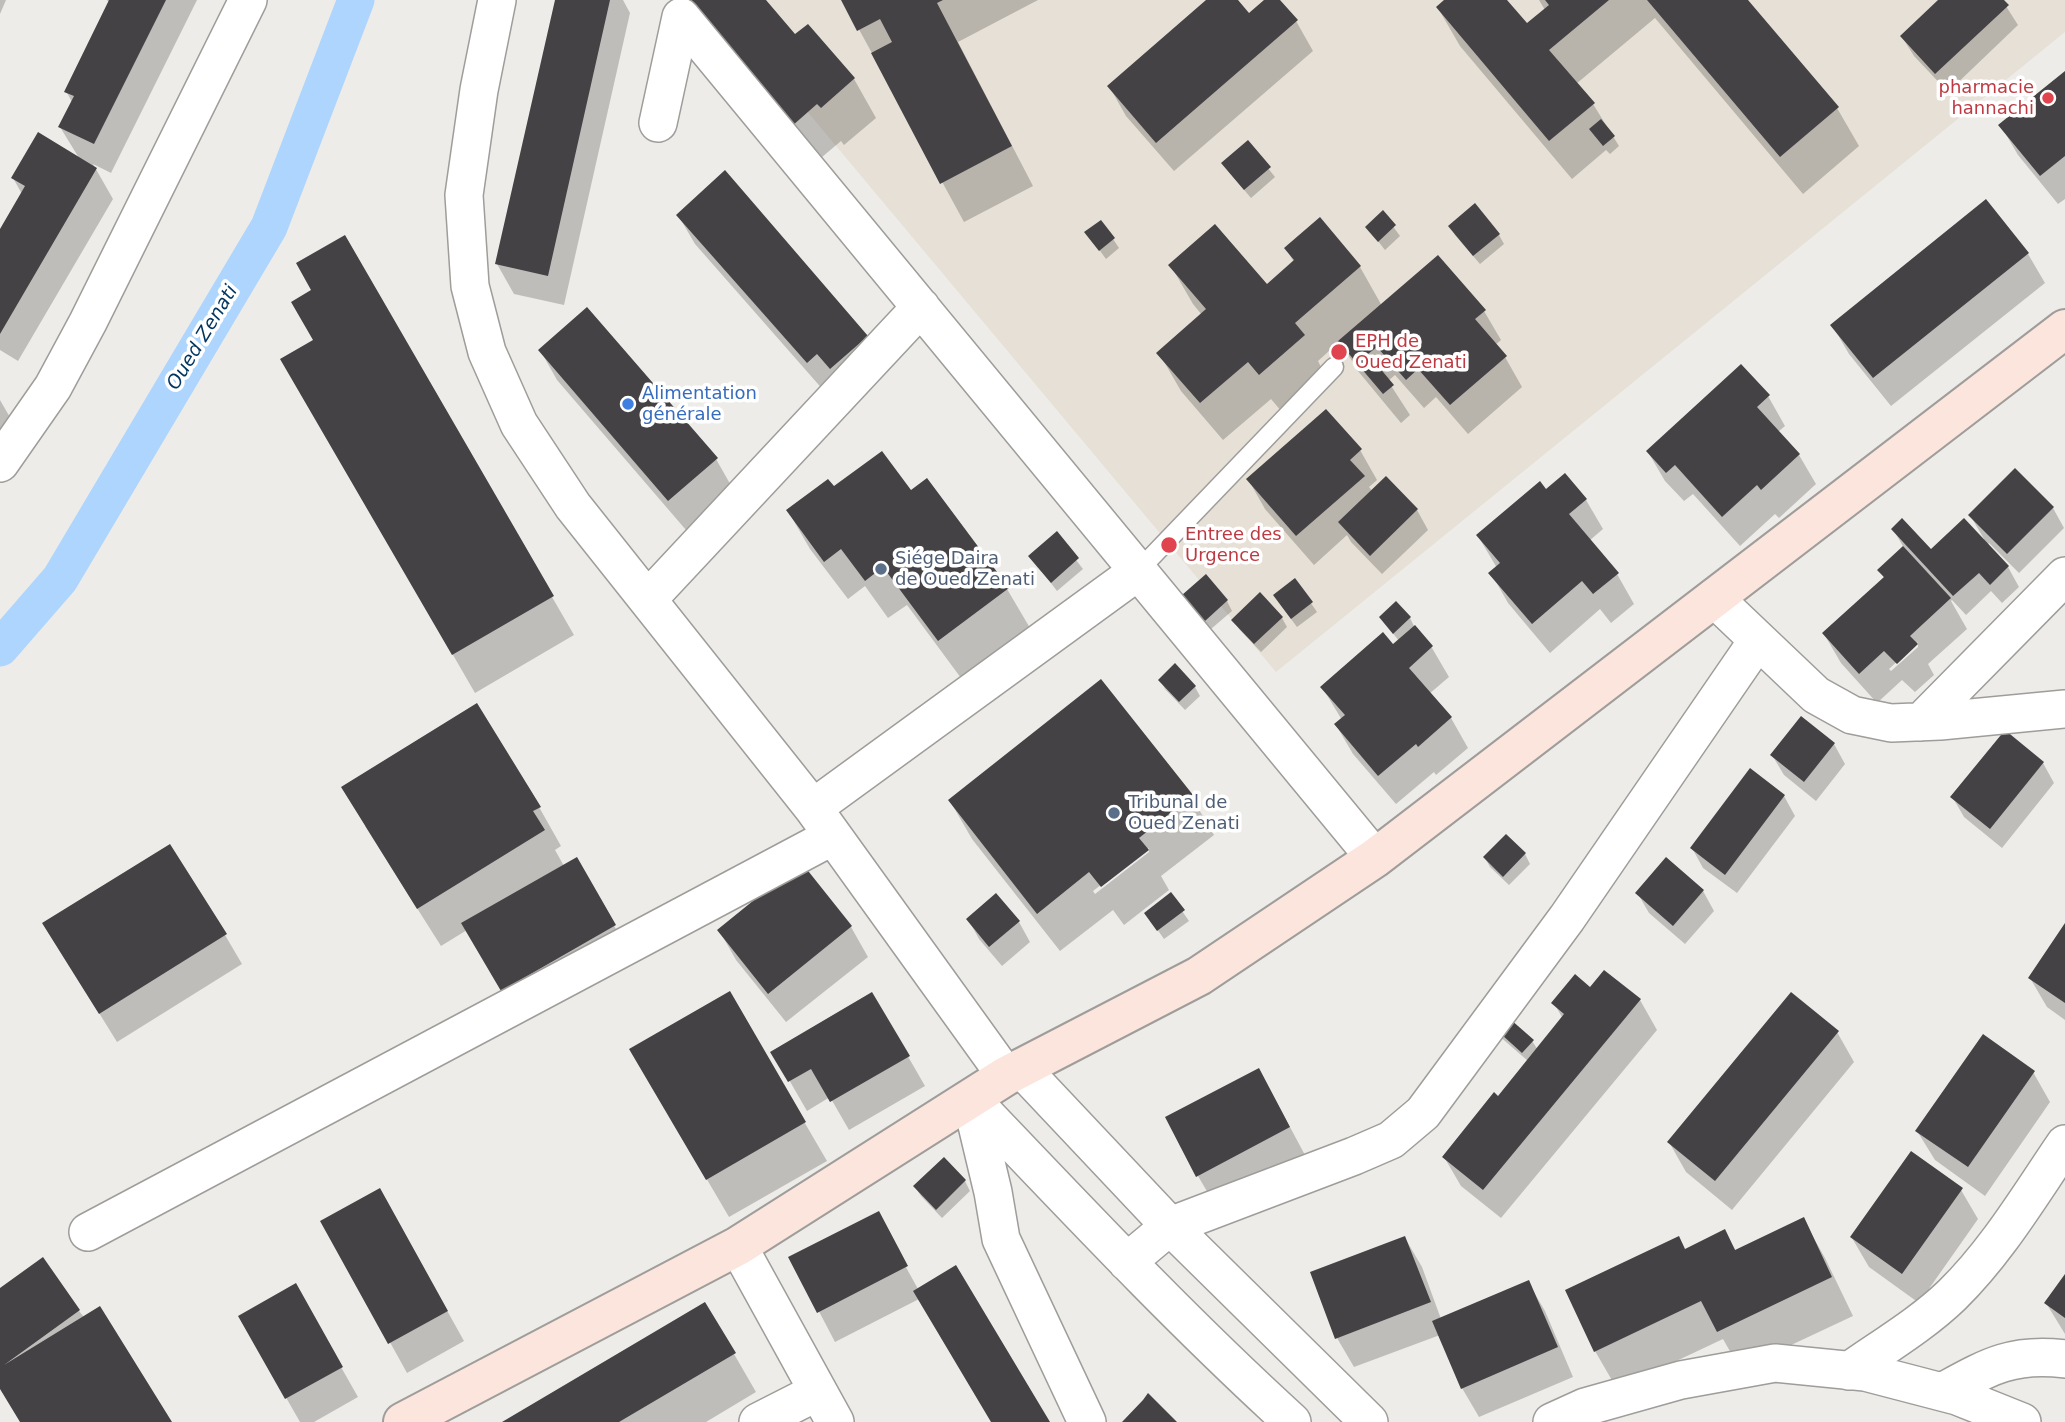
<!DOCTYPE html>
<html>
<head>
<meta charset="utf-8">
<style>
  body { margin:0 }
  canvas { display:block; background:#edece9 }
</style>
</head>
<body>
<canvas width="2065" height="1422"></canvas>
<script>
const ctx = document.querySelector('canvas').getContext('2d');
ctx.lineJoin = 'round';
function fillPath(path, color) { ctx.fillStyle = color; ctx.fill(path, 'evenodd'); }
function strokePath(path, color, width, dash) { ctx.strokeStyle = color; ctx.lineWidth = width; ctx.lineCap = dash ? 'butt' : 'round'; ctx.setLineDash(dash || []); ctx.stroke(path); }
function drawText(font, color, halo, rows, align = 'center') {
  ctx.font = font + ' "DejaVu Sans",sans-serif'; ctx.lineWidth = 7; ctx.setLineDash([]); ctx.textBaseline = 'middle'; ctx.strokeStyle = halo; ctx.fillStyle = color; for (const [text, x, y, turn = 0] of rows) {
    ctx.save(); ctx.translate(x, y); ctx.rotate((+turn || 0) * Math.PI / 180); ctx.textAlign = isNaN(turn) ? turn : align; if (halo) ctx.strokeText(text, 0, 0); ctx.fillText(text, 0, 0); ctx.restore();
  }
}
fillPath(new Path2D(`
  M714,0h1351v32l-789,640z`), '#e6e0d6');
fillPath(new Path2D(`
  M0,0h6l-6,14z
  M107,0h90l-86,173 -18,-9 20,35 -95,162 -18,-11v-117l22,-39 -9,-16 66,-20 -19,-31 12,-25 -6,-11 44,-87z
  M557,0h66l7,13 -66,292 -50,-11 -17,-30z
  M673,0h90l32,37 13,-11 46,53 22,39 -32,27 -3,-4 -26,22z
  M843,0h195l-80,42 75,144 -69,36z
  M1209,0h26l13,15 18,-15h12l18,21 17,30 -139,120 -48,-55 -17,-30z
  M1447,0h58l22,25 18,-15 -6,-10h207l91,108 22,38 -56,48 -148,-176 -79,66 17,20 26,42 -9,8 -4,-4 -34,29 -112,-133 -22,-38z
  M1941,0h61l16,25 -70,67 -34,-36 -12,-19z
  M2065,73v126l-7,5 -40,-49 -17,-29z
  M1248,143l27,34 -24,21 -22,-26z
  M1383,213l17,23 -15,14 -18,-23z
  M678,215l189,122 17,29 -59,26 -130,-148z
  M1450,226l49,9 5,9 -24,20 -25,-29z
  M1087,233l26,6 6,9 -13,11z
  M344,237l230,398 -99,58 -193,-334 33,-18 -1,-51z
  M1286,249l74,18 22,39 102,5 17,29 -6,5 10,12 17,30 -54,47 -32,-37 -12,11 -29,-33 -7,6 22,34 -9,8 -43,-52 -18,-30 -22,20 7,14 -43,37 -11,-13 -48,41 -42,-49 -22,-38 43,-38 -9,-11 -22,-38 96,20 27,-24z
  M2028,254l17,29 -154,123 -42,-52 -17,-29z
  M540,350l176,109 17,30 -47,41 -129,-150z
  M1768,396l17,30 -7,6 21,23 17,29 -37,34 -4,-4 -35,32 -47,-52 -9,7 -19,-20 -17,-29z
  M0,400l15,26 -15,17z
  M1360,450l17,30 -8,7 3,4 45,19 11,20 -46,44 -31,-32 -4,-7 -33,30 -49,-56 -17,-30z
  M2014,470l39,38 11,20 -45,45 -30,-30 -2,2 21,22 11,20 -17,16 -11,-12 -25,24 -14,-15 -1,1 16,28 -39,35 6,11 -19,17 -13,-12 -25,23 -36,-40 -17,-29 60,-56 -5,-8 25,-22 -11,-19 37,22 53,-11 1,-1 -14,-24zM1918,642v5l-27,24 -2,-2z
  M927,481l80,108 23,39 -69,50 -54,-73 -19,13 -23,-32 -17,13 -38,-50 -22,-38 45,-23 78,5z
  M1546,491l40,9 17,29 -14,12 28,33 17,30 -23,19 -11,-14 -50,44 -42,-50 -17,-30 6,-5 -19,-32z
  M1056,534l27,35 -26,22 -27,-35z
  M1206,577l21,24 5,10 -21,18 -21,-24 -6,-10z
  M1295,580l22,32 -20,15 -17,-23z
  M1282,618l5,9 -26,25 -22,-23 -5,-9z
  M1381,618h29l5,10 17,20 17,29 -20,17 22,24 17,30 -32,27 -2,-3 -38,32 -43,-50 -17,-29 6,-5 -20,-33 77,-46z
  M1160,680l35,7 5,9 -15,14 -20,-21z
  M1101,682l90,114 23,39 -53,41 8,14 -45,35 -11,-15 -53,41 -88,-112 -22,-38zM1149,848v4l-54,42 -2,-3z
  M1801,719l33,25 11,20 -29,37 -32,-26 -12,-20z
  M2043,763l11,20 -52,65 -38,-31 -11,-19z
  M1784,796l11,20 -58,77 -34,-25 -11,-20z
  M539,807l22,39 -6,4 9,16 12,-6 55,95 -112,65 -52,-90 -26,16 -76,-120z
  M1506,836l19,18 5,10 -21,21 -19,-18 -5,-9z
  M801,865l50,62 17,30 -82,65 -50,-62 -17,-30z
  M1703,891l11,20 -29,33 -36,-31 -11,-19z
  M1171,895l18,26 -25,18 -12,-17z
  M996,896l23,26 11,20 -28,24 -23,-27 -11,-20z
  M2065,926v94l-18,-13 -17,-29z
  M225,935l17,29 -125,78 -55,-89z
  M729,993l98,168 -98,56 -98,-167z
  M872,994l53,92 -76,44 -19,-33 -23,14 -34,-59z
  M1640,1000l17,30 -156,188 -40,-32 -17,-29 54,-58 30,-38 -30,-26 34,6 6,9 25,-31 -9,-16z
  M1837,1032l17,30 -122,148 -46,-38 -17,-30z
  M2033,1072l17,30 -65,94 -50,-36 -18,-29z
  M1275,1099l31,58 -91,48 -17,-29z
  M965,1181l5,10 -28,27 -21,-22 -6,-9z
  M1961,1190l17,29 -59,84 -50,-36 -17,-29z
  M396,1219l68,122 -57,32 -84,-152z
  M1803,1219l22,39 28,58 -113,53 -17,-30 -106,50 -22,-38 91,-101 39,-18 11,19z
  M1405,1238l17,29 19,52 87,-37 17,29 28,66 -94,40 -17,-29 -22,-53 -86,32 -17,-29z
  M791,1258l111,2 16,29 130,133h-55l-74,-123 -84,43z
  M2065,1277v57l-19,-31z
  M295,1286l63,111 -44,25h-14l-60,-105z
  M0,1291l79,20 91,111h-149l-21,-36z
  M734,1354l22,38 -50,30h-200z`), '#0003');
strokePath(new Path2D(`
  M0,648l60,-69 209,-352 87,-227`), '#add5fe', 37);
fillPath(new Path2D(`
  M109,0h57l-72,144 -36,-17 16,-31 -10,-4z
  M555,0h55l-62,276 -53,-12z
  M682,0h84l29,34 13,-10 47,54 -34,30 -4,-4 -25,22z
  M841,0h102l-6,3 75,143 -72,38 -69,-131 21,-11 -12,-23 -23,12z
  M1206,0h32l11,13 15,-13h16l18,20 -142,123 -49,-57z
  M1444,0h63l20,23 22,-18 -4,-5h64l-60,50 46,53 -46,38 -113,-134z
  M1647,0h101l91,107 -59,50z
  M1938,0h66l5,5 -74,69 -35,-38z
  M2065,71v85l-25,20 -42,-51z
  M1601,119l14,17 -12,10 -14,-17z
  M38,132l59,36 -97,166v-105l25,-43 -14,-8z
  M1248,140l23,27 -27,23 -23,-27z
  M725,170l143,166 -38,33 -13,-15 -10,9 -131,-148z
  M1986,199l43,54 -156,125 -43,-53z
  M1475,203l25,31 -27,22 -25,-30z
  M1383,210l13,15 -18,17 -13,-15z
  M1320,217l41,49 -66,57 10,12 -46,40 -11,-13 -48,41 -44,-50 50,-44 -38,-44 47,-41 52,60 27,-24 -10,-12z
  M1101,220l14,18 -16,13 -15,-19z
  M345,235l209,361 -102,59 -172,-296 33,-19 -22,-38 20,-12 -15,-27z
  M1438,255l48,55 -11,9 32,37 -57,49 -32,-36 -12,11 -29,-33 -9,7 26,31 -11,9 -45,-53z
  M587,307l131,151 -50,43 -130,-151z
  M1741,364l29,31 -13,12 43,47 -39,36 -4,-5 -35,32 -47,-52 -9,8 -20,-22z
  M1326,409l36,40 -12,11 15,16 -69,60 -50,-57z
  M882,451l29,39 16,-12 82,110 -71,53 -55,-74 -18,14 -24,-32 -17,13 -38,-52 42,-31 6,7z
  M2015,468l39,39 -47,47 -39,-39z
  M1565,473l22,26 -18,15 50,59 -26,21 -11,-13 -50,43 -44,-51 12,-10 -24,-28 64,-54 6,8z
  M1386,476l32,33 -48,47 -32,-34z
  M1902,518l29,31 33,-31 45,48 -19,19 -11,-12 -26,23 -62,-67z
  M1057,531l22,27 -28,25 -23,-27z
  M1903,546l48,52 -41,38 8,8 -21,20 -13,-13 -25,23 -37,-41 62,-56 -7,-7z
  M1206,574l22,26 -23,21 -23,-26z
  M1295,578l18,24 -22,17 -18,-24z
  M1260,592l23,25 -29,27 -23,-24z
  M1396,601l15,16 -18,17 -14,-17z
  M1415,625l18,21 -24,22 43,49 -34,30 -2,-3 -38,32 -44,-52 11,-9 -25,-28 63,-55 10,12z
  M1175,663l21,23 -17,16 -21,-22z
  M1101,679l92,116 -54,43 10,12 -48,37 -12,-15 -52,42 -89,-114z
  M477,703l64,104 -8,4 12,19 -128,79 -76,-122z
  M1801,716l34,27 -31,39 -34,-27z
  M2005,730l39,32 -54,67 -40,-32z
  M1750,768l35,27 -60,80 -35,-27z
  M1506,834l20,19 -23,24 -20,-20z
  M170,844l57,90 -128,80 -57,-91z
  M577,857l39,68 -115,66 -40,-68z
  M1666,857l38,33 -31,36 -38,-33z
  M801,862l51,64 -84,68 -51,-64z
  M1171,892l14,18 -28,21 -13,-18z
  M996,893l24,28 -31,26 -23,-28z
  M2065,923v80l-37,-25z
  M1604,970l37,29 -158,191 -41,-33 52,-65 4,4 66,-82 -13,-11 24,-29 15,13z
  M730,991l76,131 -100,58 -77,-131z
  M872,992l38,64 -80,46 -19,-33 -23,13 -18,-30z
  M1791,992l48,39 -124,150 -48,-39z
  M1502,1012l32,28 -12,13 -31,-28z
  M1983,1034l52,37 -67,96 -53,-36z
  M1259,1068l31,59 -94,50 -31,-60z
  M1911,1151l52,37 -61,86 -52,-37z
  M944,1157l22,23 -30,30 -23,-24z
  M380,1188l68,123 -60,33 -68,-123z
  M879,1211l29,55 -91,47 -29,-56z
  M1804,1217l28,60 -115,55 -16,-31 -107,51 -29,-62 114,-54 6,13 40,-20 10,21z
  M1405,1236l26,66 -96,37 -25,-67z
  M43,1257l37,53 -76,55 96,-59 72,116h-152l-20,-33v-101z
  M956,1265l94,157h-59l-78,-131z
  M2065,1274v44l-21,-15z
  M1529,1280l29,67 -97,42 -29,-68z
  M296,1283l47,84 -58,32 -47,-83z
  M705,1302l31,51 -117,69h-117z
  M1148,1393l29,29h-55l21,-22z`), '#444244');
const service = new Path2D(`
  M1137,572l197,-205`);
const minor = new Path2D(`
  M497,0l-18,90 -15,105 6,91 17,66 32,72 54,82 240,302 193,268
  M658,123l23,-106 694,841
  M0,463l53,-76 35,-65 160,-322
  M1714,598l102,97 36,20 39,8 49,-2 125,-12
  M648,599l273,-292
  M1921,722l144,-146
  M813,808l324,-236
  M1021,1068l149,158 199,196
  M971,1099c105,110 209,221 321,323
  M971,1100l22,92 8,47 86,183
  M88,1232l745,-396
  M738,1246l97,176
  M1127,1262l43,-36 184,-70 37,-16 32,-27 144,-195 191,-278
  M1849,1371c34,-24 73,-47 103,-76 45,-44 78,-100 113,-151
  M1942,1392c44,-24 70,-40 123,-33
  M758,1422l59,-30
  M1552,1422l33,-15 96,-27 94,-17 90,9 92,24 65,26`);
const secondary = new Path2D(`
  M403,1422l335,-176 268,-170 193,-100 176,-118 690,-529`);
strokePath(service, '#9f9d9a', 21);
strokePath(minor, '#9f9d9a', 40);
strokePath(secondary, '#9f9d9a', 42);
strokePath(service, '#fff', 18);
strokePath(minor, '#fff', 37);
strokePath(secondary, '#fbe5dd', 38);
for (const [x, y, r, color] of [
  [2048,98,7,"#e0444e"],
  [1339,352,9,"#e0444e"],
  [628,404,7,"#3f7fe0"],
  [1169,545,9,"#e0444e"],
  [881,569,7,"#5c6f8a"],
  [1114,813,7,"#5c6f8a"]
]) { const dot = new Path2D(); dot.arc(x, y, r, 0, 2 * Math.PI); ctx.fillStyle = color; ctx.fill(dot); strokePath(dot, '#fff', 2.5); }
drawText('18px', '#be3a42', '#fff', [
  ["pharmacie",2034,88,"right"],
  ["hannachi",2034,109,"right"],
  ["EPH de",1355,342],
  ["Oued Zenati",1355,363],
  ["Entree des",1185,535],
  ["Urgence",1185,556]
], 'left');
drawText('18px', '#366cbe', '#fff', [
  ["Alimentation",642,394],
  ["générale",642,415]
], 'left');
drawText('18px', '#4e5e75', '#fff', [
  ["Siége Daira",895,559],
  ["de Oued Zenati",895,580],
  ["Tribunal de",1128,803],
  ["Oued Zenati",1128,824]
], 'left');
drawText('italic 19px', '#01355f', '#fff', [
  ["Oued Zenati",203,338,-59]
]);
</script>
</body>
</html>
